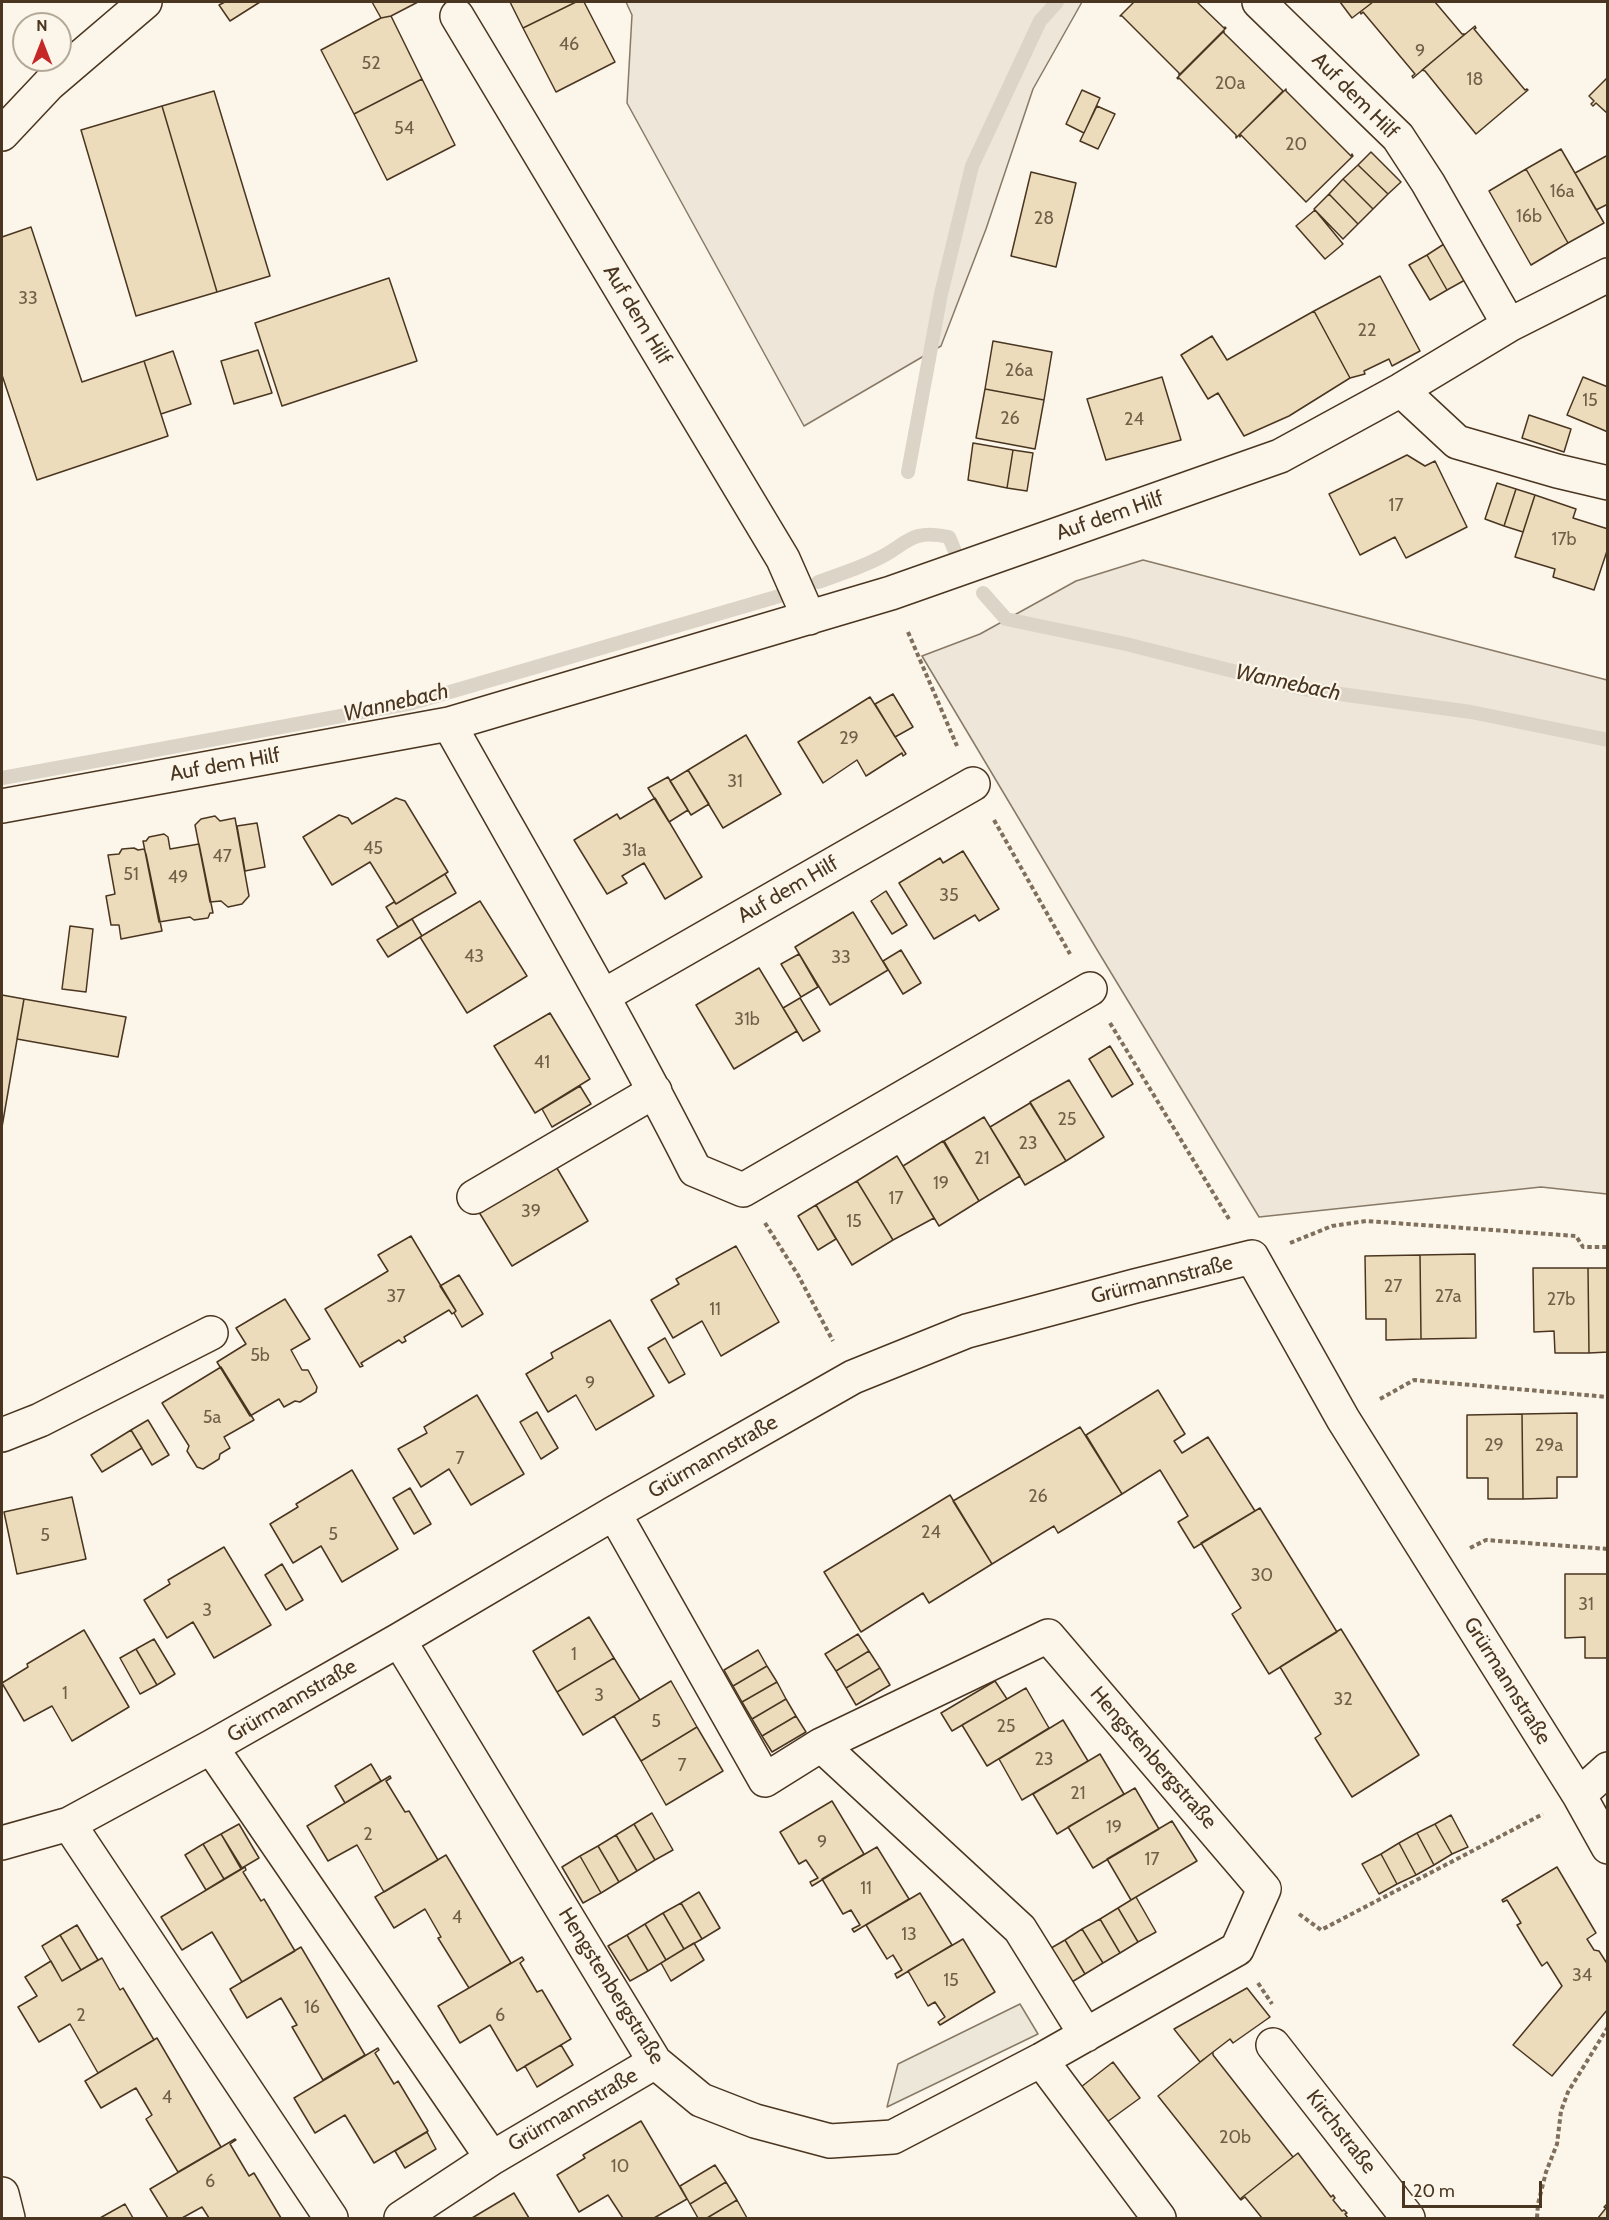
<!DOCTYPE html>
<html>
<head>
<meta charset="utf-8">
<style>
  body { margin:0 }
  #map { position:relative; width:1609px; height:2220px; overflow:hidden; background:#fbf6e9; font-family:Cabin,sans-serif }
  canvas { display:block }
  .frame { position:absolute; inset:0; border:3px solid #4a3520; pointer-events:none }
  .north { position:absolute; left:12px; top:12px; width:60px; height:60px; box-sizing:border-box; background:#fbf6e9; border:2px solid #b4a999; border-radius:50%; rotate:0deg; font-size:16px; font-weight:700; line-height:24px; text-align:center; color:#4a3520 }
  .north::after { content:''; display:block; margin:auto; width:21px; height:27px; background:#c62828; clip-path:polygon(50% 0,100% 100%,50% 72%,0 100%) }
  .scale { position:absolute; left:1402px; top:2181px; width:140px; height:27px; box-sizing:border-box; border:3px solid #4a3520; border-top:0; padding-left:8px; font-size:18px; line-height:21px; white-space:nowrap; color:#4a3520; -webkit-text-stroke:4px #fbf6e9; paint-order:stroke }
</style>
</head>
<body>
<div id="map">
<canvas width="1609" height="2220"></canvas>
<div class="frame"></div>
<div class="north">N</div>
<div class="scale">20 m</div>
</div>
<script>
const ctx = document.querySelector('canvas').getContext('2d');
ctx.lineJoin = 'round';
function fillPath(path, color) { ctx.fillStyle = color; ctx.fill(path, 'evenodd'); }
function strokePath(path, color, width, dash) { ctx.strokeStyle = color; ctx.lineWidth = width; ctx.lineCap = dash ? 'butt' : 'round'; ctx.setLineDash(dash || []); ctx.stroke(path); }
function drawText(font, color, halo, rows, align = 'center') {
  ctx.font = font + ' Cabin,sans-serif'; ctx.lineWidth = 4.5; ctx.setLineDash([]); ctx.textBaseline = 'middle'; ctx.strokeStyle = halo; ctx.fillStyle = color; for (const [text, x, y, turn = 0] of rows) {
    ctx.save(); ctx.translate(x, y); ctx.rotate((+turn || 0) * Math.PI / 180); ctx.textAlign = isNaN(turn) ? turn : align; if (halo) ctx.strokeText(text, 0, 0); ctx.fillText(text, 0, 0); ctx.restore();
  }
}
const green = new Path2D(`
  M626,2h456l-49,87 -47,140 -45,117 -137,80 -177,-323 5,-88z
  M1143,560l464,120v514l-66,-7 -282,30 -163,-269 -174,-292 58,-22 96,-53z`);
fillPath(green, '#ede6d9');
strokePath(green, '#887966', 1.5);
const parking = new Path2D(`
  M1020,2004l18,30 -151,73 11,-43z`);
fillPath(parking, '#ede7d9');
strokePath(parking, '#887966', 1.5);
strokePath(new Path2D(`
  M908,472l33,-178 31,-128 68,-145 17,-19
  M818,582c19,-7 39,-13 57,-22 32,-14 33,-32 74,-23l5,12
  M983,593l23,26 120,25 178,45 167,23 137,28
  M2,778l410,-75 371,-108`), '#dcd4c6', 14);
const building = new Path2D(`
  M225,2h35l-30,19 -11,-16z
  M372,2h46l-27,14 -10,2z
  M510,2h66l-53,26z
  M576,2h8l31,60 -59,30 -33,-64z
  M1134,2h63l27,26 1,-1 1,1 -47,47v-2l-57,-57h-2z
  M1340,2h33l-21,16z
  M1373,2h62l27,32h3l-52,44 -1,-2 3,-2 -52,-62 -2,2 -1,-2z
  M391,16l31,63 -68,35 -33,-64 60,-32z
  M1475,26l1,2 -2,1 51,61 2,-1 1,1 -52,44 -51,-63 -3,-1z
  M1224,31v2l59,58 -47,47v-3l-57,-57 -1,1 -1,-1z
  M1608,77v37l-12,-11 -3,3 -2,-2 3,-3 -5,-5z
  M422,79l33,66 -68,35 -33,-66z
  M1286,89v2l65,65 1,-2 1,2 -47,46 -65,-67 -1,2 -1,-2z
  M1082,90l18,8 -16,35 -18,-9z
  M214,91l56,185 -53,16 -55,-186z
  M162,106l55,186 -81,24 -55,-186z
  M1097,106l18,8 -17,35 -18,-8z
  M1561,149l43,74 -36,20 -42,-74z
  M1371,152l30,30 -13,12 -30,-29z
  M1608,155v49l-12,6 -21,-37z
  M1358,165l30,29 -15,15 -30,-30z
  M1526,169l42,74 -37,22 -42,-74z
  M1031,172l45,11 -20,84 -45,-11z
  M1343,179l30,30 -15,15 -29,-30z
  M1329,194l29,30 -15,15 -29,-30z
  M1315,210l28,34 -18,15 -29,-33z
  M31,227l51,155 62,-21 24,75 -131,44 -35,-105v-138z
  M1444,244l21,36 -18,10 -20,-35z
  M1427,255l20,35 -17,10 -21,-35z
  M1380,276l40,75 -28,15 -3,-7 -25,12 1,3 -15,4 -36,-67z
  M389,278l28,83 -135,45 -27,-83z
  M1314,311l36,67 -61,38 -45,20 -26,-43 -10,6 -27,-44 31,-19 15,24z
  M993,341l59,11 -8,48 -59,-11z
  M258,350l14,43 -38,11 -13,-43z
  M173,351l18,53 -30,10 -17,-53z
  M1162,377l19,63 -75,20 -19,-61z
  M1583,377l25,10v45l-41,-17z
  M985,389l59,11 -9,49 -59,-11z
  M1529,415l42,14 -7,23 -42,-14z
  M973,443l40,7 -6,38 -39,-8z
  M1013,450l20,3 -6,38 -20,-3z
  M1407,455l18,11 10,-5 32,66 -61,31 -11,-21 -35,18 -31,-61z
  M1497,483l19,6 -12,37 -19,-7z
  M1516,489l19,6 -12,37 -19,-6z
  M1535,495l41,14 -3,9 35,11v19l-14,42 -41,-13 2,-8 -40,-12z
  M893,694l20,33 -18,10 -20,-33z
  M870,697l36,57 -3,2 -1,-3 -36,23 -9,-16 -34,23 -25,-41z
  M746,735l35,59 -58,34 -35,-58z
  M688,770l21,34 -18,11 -21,-34z
  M668,777l20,33 -19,12 -21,-34z
  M396,798l9,3 43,71 -52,32 -26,-42 -38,23 -29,-48 36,-22 9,3 4,6z
  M655,798l47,79 -37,22 -21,-36 -22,13 5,7 -20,11 -33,-54 43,-26 3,5z
  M215,816l5,5 15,-3 14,78 -7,8 -14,3 -7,-6 -11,1 -15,-77 6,-6z
  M257,823l8,44 -20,4 -8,-45z
  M164,834l4,3 2,12 29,-5 14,69h-3l-2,5 -14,2 -4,-3 -31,5 -16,-81h3l3,-4z
  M134,848l4,2 6,-1 2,5 16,77 -41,8 -2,-14h-8l-5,-29 9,-2 -7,-39 11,-1 3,-5z
  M963,851l36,58 -20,12 -4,-6 -41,24 -35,-56 41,-25 3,5z
  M445,874l11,19 -58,34 -12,-20 8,-5 2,2z
  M886,891l21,34 -15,9 -21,-33z
  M480,901l47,75 -60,37 -47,-76z
  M853,912l35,58 -58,35 -35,-58z
  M412,919l10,17 -34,21 -11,-17z
  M70,926l23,3 -7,63 -24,-3z
  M901,950l20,33 -18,11 -20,-33z
  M799,954l19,33 -17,10 -20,-33z
  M759,968l38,63 -63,38 -38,-64z
  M2,995l22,4 -22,128z
  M800,998l20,33 -17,10 -20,-33z
  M24,999l102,18 -8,40 -101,-18z
  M550,1013l40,66 -55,34 -41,-67z
  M1110,1046l23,38 -21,13 -23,-38z
  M1069,1080l35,57 -38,24 -36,-59z
  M580,1086l11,18 -39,23 -10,-18z
  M1030,1103l36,58 -41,24 -35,-58z
  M984,1117l36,59 -41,25 -35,-60z
  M943,1141l36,60 -40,25 -36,-60z
  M897,1156l37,62 -41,22 -36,-59z
  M551,1158l37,63 -76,45 -38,-62z
  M857,1181l36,59 -41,25 -36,-60z
  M816,1205l20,34 -18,11 -20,-34z
  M411,1236l45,75 -4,3 -3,-4 -45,27 2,4 -4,2 -3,-3 -38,23 2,3 -3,1 -35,-58 63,-38 -10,-16z
  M736,1246l43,76 -58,34 -19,-35 -29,17 -22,-38 28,-16 -3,-5z
  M1475,1254l1,84 -55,1 -1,-84z
  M1420,1255l1,84 -35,1v-21h-20l-1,-63z
  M1533,1268h55l1,85h-34l-1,-22 -20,1z
  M1588,1268h20v84l-19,1z
  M459,1275l24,39 -21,13 -8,-14 2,-2 -16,-25z
  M285,1299l25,40 -19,11 11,20h6l9,17 -1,5 -16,10 -5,-1 -11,6 -5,-8 -29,17 -33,-54 29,-18 -10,-16z
  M610,1320l44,76 -58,34 -20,-35 -28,17 -22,-38 27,-16 -2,-5z
  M665,1338l20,36 -16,9 -21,-35z
  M221,1367l33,53 -30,17 6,11 -10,6 -1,5 -16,10 -6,-2 -10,-16 2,-5 -27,-43z
  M1158,1390l27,44 -11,7 8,12 26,-16 47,74 -61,37 -16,-26 10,-6 -28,-46 -38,24 -36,-59z
  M477,1395l47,79 -53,31 -22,-36 -28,18 -23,-38 29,-16 -3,-6z
  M537,1412l21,36 -17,11 -21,-37z
  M1577,1413v64h-20v21l-34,1 -1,-85z
  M1522,1414l1,85h-35v-21h-21v-63z
  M148,1420l21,35 -17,10 -21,-35z
  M1080,1427l42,67 -64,39 -4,-7 -62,38 -39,-63z
  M131,1430l11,18 -40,24 -11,-17z
  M352,1470l46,79 -56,33 -21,-36 -28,17 -23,-39 28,-17 -2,-3z
  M410,1488l21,36 -17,10 -21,-36z
  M950,1495l42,69 -63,39 -6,-10 -62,39 -37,-60z
  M72,1497l14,62 -69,15 -13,-62z
  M1260,1508l77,124 -68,42 -37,-60 9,-6 -40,-65z
  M224,1547l47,78 -57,33 -21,-36 -26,16 -23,-38 26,-16 -2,-4z
  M282,1564l21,36 -17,10 -21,-35z
  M1565,1574h43v84h-23v-21l-20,1z
  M589,1617l25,41 -57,34 -24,-41z
  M1341,1629l78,126 -67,42 -37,-59 6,-4 -41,-67z
  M84,1630l45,77 -57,34 -20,-35 -28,15 -22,-38 26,-16 -1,-3z
  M858,1634l11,17 -33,20 -11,-17z
  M154,1639l21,35 -18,11 -21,-36z
  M136,1649l21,36 -17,9 -20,-36z
  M758,1650l9,16 -34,20 -9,-16z
  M869,1651l11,17 -34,20 -10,-17z
  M614,1658l26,42 -57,35 -26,-43z
  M767,1666l10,16 -35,20 -9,-16z
  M880,1668l10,17 -34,20 -10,-17z
  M671,1681l26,46 -56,34 -27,-45z
  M995,1681l12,18 -55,32 -11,-18z
  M777,1682l9,17 -34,20 -10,-17z
  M1026,1688l23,40 -62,38 -25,-41z
  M786,1699l10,17 -34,20 -10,-17z
  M796,1716l10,16 -34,20 -10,-16z
  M1063,1720l25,41 -66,39 -23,-41z
  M697,1727l26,44 -57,34 -25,-44z
  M1100,1754l24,40 -67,40 -24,-40z
  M371,1764l10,17 -36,22 -10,-17z
  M390,1776l1,2 -5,3 19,31 4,-1 29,49 -54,32 -27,-47 -29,16 -21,-35z
  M1135,1788l24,41 -66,39 -25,-41z
  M832,1801l32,53 -52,32 -2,-4 8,-4 -12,-18 -7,4 -19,-32z
  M652,1813l21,37 -18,10 -21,-36z
  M1451,1815l17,32 -16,7 -17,-30z
  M1172,1821l25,40 -66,39 -24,-41z
  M239,1824l20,34 -17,10 -21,-34z
  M634,1824l21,36 -18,11 -21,-36z
  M1435,1824l17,30 -18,11 -17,-32z
  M1417,1833l17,32 -18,10 -17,-32z
  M221,1834l20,35 -17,10 -21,-35z
  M616,1835l21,36 -18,11 -21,-36z
  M1399,1843l17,32 -19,9 -16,-30z
  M203,1844l21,35 -18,11 -21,-35z
  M598,1846l21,36 -18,11 -21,-37z
  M877,1847l32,52 -55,33 -2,-3 8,-4 -9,-15 -8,4 -21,-35z
  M1381,1854l16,30 -18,10 -17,-30z
  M446,1855l65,108 -42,25 -31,-50 3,-1 -16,-28 -31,19 -19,-31z
  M580,1856l21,37 -18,10 -21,-36z
  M245,1867l1,3 -3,2 18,29 3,-2 31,52 -53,31 -30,-50 -30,18 -21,-33z
  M1557,1867l39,66 -9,6 7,11 5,1 9,14v44l-56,67 -39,-31 49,-59 -15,-24 -5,4 -25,-41 4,-2 -14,-23 -4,2 -1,-2z
  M699,1892l21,36 -18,11 -21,-36z
  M920,1893l32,52 -55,33 -2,-4 7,-4 -9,-15 -6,4 -21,-34z
  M1136,1897l20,35 -18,10 -20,-34z
  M681,1903l21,36 -18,10 -21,-36z
  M1118,1908l20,34 -18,11 -20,-34z
  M663,1913l21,36 -18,11 -21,-36z
  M1100,1919l20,34 -17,10 -21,-34z
  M645,1924l21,36 -18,11 -21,-36z
  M77,1925l21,35 -17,10 -21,-35z
  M1082,1929l21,34 -18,11 -20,-34z
  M60,1935l21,35 -19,11 -20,-35z
  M627,1935l21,36 -18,10 -22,-35z
  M963,1939l32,53 -55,33 -2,-3 7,-5 -10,-15 -7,4 -20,-35z
  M1065,1940l20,34 -18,11 -21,-34z
  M694,1943l10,17 -33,21 -10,-18z
  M301,1947l64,108 -42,25 -31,-53 5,-2 -16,-27 -34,20 -17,-29z
  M522,1957l2,3 -4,3 17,29 5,-2 29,49 -54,32 -27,-46 -30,18 -22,-37z
  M102,1958l18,32 3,-2 31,52 -56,33 -28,-49 -31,18 -21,-35 19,-11 -12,-19 26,-16 11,20z
  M1247,1988l23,29 -37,26 -3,-4 -30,23 -26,-33z
  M157,2038l64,109 -43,25 -32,-53 6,-4 -16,-27 -35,20 -16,-27z
  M561,2045l12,20 -36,22 -12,-21z
  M378,2048l1,2 -4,3 19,31 4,-3 30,50 -54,32 -29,-48 -30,18 -21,-35z
  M1213,2052v3l80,102 -53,42 -82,-103z
  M1113,2062l27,36 -33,24 -26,-35z
  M641,2121l46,78 -33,19h-31l-15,-23 -29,17 -22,-37 28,-17 -2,-3z
  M427,2132l9,17 -31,19 -10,-17z
  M235,2139l1,1 -6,4 19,32 5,-3 27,45h-72l-7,-11 -20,11h-14l-18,-29z
  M1298,2153l33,44 2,-2 2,3 -2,2 9,11 2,-1 3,3 -2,1 3,4h-86l-17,-21 -4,3 -1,-1z
  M715,2165l11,17 -36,22 -10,-18z
  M726,2182l11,18 -30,18h-9l-8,-14z
  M514,2193l15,25h-57z
  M737,2200l10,18h-40z
  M1608,2203v15h-10l8,-10 -2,-1z
  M125,2204l8,14h-33z`);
fillPath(building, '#ecdcbc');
strokePath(building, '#4a3520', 1.5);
const minor = new Path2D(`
  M1259,2l139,135 30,46 81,142
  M457,16l326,543 26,59
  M2,134l47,-50 96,-82
  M1401,390l56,52 100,29 51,12
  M449,724c83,148 169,294 246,446l48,20 347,-201
  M2,806l447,-82 442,-131 389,-137 121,-66 108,-65 99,-50
  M603,996l370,-212
  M474,1197l181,-106
  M2,1435l38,-15 171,-87
  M399,1640l256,422 46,38 54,21 75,20 63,-4 148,-77 196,-111 27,-60 -216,-253 -227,109 -56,35 -151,-267
  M821,1745l199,184 66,106
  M211,1747l281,411
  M1579,1795l29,-26
  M69,1824l262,394
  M2,1843l67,-19 142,-77 188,-107 215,-127 239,-136 114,-46 168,-45 117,-29 91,162 236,376 29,52
  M1273,2045l135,173
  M1041,2060l118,158
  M2,2194l6,24
  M401,2218l91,-60 163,-96`);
strokePath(minor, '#4a3520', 36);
strokePath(new Path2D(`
  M908,632l49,114
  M994,820l76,134
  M1110,1023l119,196
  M765,1223l33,52 35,66
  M1290,1243l42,-17 34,-5 210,15 7,11h25
  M1380,1399l34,-19 194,17
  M1470,1548l16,-8 122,9
  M1299,1914l22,16 222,-116
  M1258,1983l14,21
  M1537,2218l1,-14 8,-32 11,-28 4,-33 7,-19 40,-65`), '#7f6f5c', 4, [4.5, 3]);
strokePath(minor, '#fbf6e9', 33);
drawText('18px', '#725f47', null, [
  ["46",569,45],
  ["9",1420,52],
  ["52",371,64],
  ["18",1475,80],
  ["20a",1230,84],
  ["54",404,129],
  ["20",1296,145],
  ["16a",1562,192],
  ["16b",1529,217],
  ["28",1044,219],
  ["33",28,299],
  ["22",1367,331],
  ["26a",1019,371],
  ["15",1590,401],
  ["26",1010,419],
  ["24",1134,420],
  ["17",1396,506],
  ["17b",1564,540],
  ["29",849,739],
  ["31",735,782],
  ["45",373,849],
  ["31a",634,851],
  ["47",222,857],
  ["51",131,875],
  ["49",178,878],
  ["35",949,896],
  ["43",474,957],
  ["33",841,958],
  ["31b",747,1020],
  ["41",542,1063],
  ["25",1067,1120],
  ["23",1028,1144],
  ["21",982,1159],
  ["19",941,1184],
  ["17",896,1199],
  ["39",531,1212],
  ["15",854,1222],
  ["27",1393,1287],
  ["37",396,1297],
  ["27a",1448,1297],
  ["27b",1561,1300],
  ["11",715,1310],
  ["5b",260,1356],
  ["9",590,1384],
  ["5a",212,1418],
  ["29",1494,1446],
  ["29a",1549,1446],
  ["7",460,1459],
  ["26",1038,1497],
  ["24",931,1533],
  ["5",333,1535],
  ["5",45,1536],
  ["30",1262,1576],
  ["31",1586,1605],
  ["3",207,1611],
  ["1",574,1655],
  ["1",65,1694],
  ["3",599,1696],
  ["32",1343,1700],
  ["5",656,1722],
  ["25",1006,1727],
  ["23",1044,1760],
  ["7",682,1766],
  ["21",1078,1794],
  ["19",1114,1828],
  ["2",368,1835],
  ["9",822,1843],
  ["17",1152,1860],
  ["11",866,1889],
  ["4",457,1918],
  ["13",909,1935],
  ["34",1582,1976],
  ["15",951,1981],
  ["16",312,2008],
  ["2",81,2016],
  ["6",500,2016],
  ["4",167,2098],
  ["20b",1235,2138],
  ["10",620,2167],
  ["6",210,2182]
]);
drawText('21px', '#4a3520', '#fbf6e9', [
  ["Auf dem Hilf",1355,96,45],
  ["Auf dem Hilf",637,315,59],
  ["Auf dem Hilf",1110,516,-19],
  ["Auf dem Hilf",225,765,-10],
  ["Auf dem Hilf",788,890,-30],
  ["Grürmannstraße",1162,1280,-14],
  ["Grürmannstraße",713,1457,-30],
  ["Grürmannstraße",1507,1681,58],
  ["Grürmannstraße",292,1701,-30],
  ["Hengstenbergstraße",1153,1758,49],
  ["Hengstenbergstraße",611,1986,58],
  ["Grürmannstraße",573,2110,-30],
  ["Kirchstraße",1341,2132,52]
]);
drawText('italic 22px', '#4a3520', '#fbf6e9', [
  ["Wannebach",1288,683,12],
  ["Wannebach",396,703,-13]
]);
</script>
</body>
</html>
